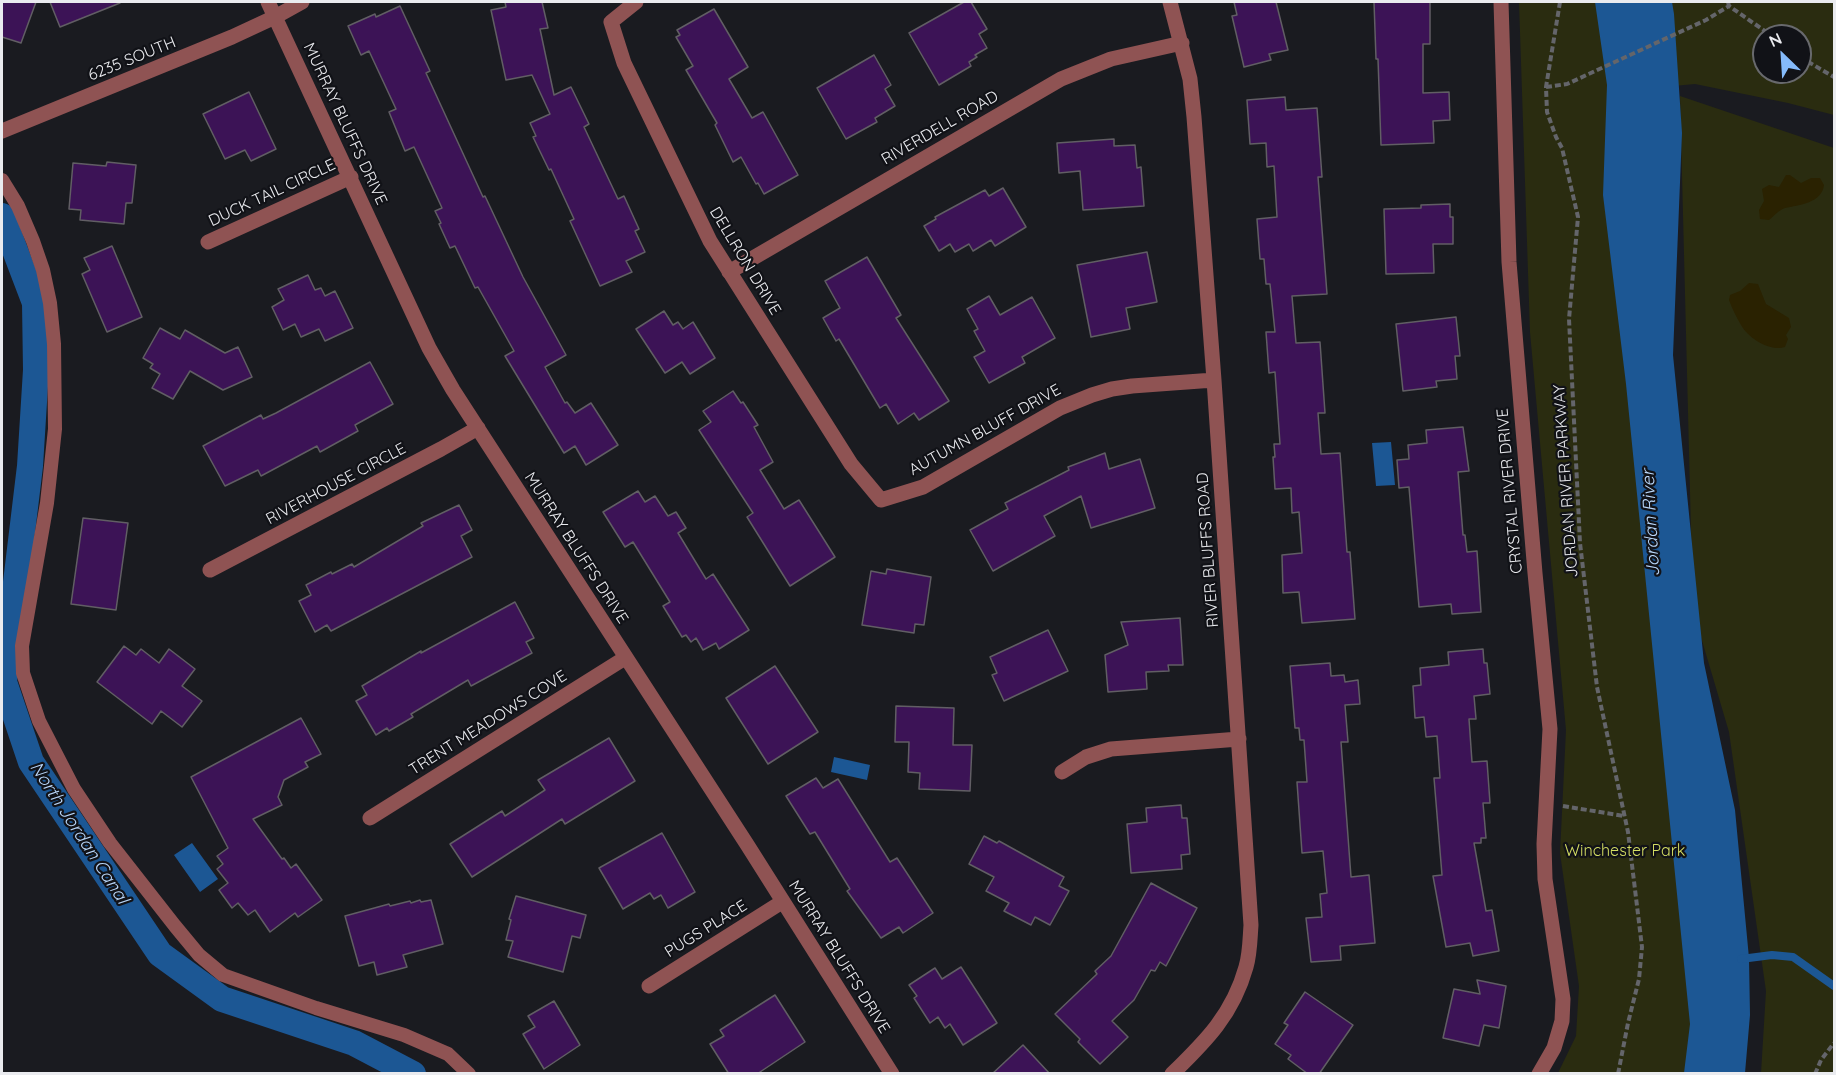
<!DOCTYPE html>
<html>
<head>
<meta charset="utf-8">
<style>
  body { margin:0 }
  #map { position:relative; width:1836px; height:1075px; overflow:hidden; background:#1a1b20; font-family:Quicksand,sans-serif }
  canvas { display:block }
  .frame { position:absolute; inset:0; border:3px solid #eaebef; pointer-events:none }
  .north { position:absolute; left:1752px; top:24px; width:60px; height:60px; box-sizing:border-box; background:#111217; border:2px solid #68696d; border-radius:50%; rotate:335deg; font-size:16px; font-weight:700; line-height:24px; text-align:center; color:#eaebef }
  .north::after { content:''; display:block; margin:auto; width:21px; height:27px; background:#85bbfb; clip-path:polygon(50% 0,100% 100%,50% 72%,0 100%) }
</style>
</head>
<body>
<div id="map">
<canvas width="1836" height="1075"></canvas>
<div class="frame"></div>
<div class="north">N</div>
</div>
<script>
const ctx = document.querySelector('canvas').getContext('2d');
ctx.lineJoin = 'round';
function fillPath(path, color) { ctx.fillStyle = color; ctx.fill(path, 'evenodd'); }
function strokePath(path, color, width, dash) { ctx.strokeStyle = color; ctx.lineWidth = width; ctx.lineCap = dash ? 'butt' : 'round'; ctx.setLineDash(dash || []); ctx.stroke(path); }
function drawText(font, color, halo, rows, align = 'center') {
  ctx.font = font + ' Quicksand,sans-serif'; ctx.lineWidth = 4.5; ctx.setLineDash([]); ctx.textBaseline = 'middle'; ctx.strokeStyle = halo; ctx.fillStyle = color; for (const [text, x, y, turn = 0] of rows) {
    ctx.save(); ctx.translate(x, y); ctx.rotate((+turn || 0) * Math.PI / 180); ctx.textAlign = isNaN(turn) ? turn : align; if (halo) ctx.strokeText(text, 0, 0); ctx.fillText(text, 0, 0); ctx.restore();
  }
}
fillPath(new Path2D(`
  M1519,2h315v113l-46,-12 -93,-19 -54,5 59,984h-142l18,-37 3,-50 -19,-133 6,-123 -36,-398zM1764,36h36v36h-36z
  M1680,96l154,52v925h-73l5,-82 -37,-259 -36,-122z`), '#2a2c10');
fillPath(new Path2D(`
  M1786,175h4l11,8 10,-5h9l4,7c-2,18 -25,20 -39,23 -6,2 -11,8 -16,12l-9,-1 -1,-9 5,-9 -2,-12 7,-4 10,2z
  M1749,283l9,1 8,20 23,14 2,9 -5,8 2,4 -3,8c-15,5 -37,-9 -44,-22 -5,-8 -9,-17 -12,-25l1,-5 10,-4z`), '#2a2201');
fillPath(new Path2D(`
  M1595,2h77l2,12 8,119 -9,222 31,308 31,147 14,148 1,57 -5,58h-61l6,-49 -64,-640 -23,-189 4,-110z
  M1391,442l4,43 -19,1 -4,-43z
  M834,757l36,8 -3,15 -36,-8z
  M192,843l26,36 -18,13 -26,-37z`), '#1c5794');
strokePath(new Path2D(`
  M1741,959l31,-4 21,2 41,29`), '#1c5794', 8);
strokePath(new Path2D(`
  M2,216l33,87 1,67 -6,96 -26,216 27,80 129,192 62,45 132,44 59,31`), '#1c5794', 26);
const building = new Path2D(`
  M2,2h34l-15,41 -19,-6z
  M50,2h70v1l-60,24z
  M505,2h37l6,26 -8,1 14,66 17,-8 18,37 -5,3 34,72 6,-3 15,33 -4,2 10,21 -19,9 6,11 -32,14 -30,-65 4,-2 -23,-50 -2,1 -16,-33 3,-1 -6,-13 20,-9 -18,-39 -26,5 -15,-70 15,-3z
  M964,2h7l16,27 -8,5 8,14 -12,7 2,2 -8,5 2,4 -32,19 -30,-52z
  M1234,2h42l12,48 -19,4 2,6 -27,7 -12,-51 5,-1z
  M1374,2h56v42h-7v49l26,-1 1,28 -17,1 1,22 -53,2 -3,-86h-2z
  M400,6l30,65 -4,2 57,124 2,-1 38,81 43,78 -21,12 20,36 2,-1 8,11 16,-10 27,42 -32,20 -11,-19 -11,7 -59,-97 9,-5 -36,-64 -3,1 -20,-42 -5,2 -11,-24 2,-1 -6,-12 7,-3 -28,-61 -9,4 -16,-39 7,-3 -27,-58 -8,4 -13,-29 27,-12 1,3z
  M714,9l34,58 -19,12 23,39 11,-6 35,63 -34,19 -6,-11 -2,1 -15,-27 -8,5 -18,-37 2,-2 -31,-53 7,-4 -17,-29 4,-2 -3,-5z
  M874,55l17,30 -6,4 10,17 -20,12 2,4 -31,17 -29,-51z
  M249,92l27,57 -25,12 -6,-11 -20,9 -22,-45z
  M1285,97l1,13 31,-2 5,69h-4l9,117 -35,2 4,47 24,-1 5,71h-7l3,41 19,-1 7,99h3l5,67 -53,4 -3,-31 -16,1 -1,-38 20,-2 -3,-41 -7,1 -1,-25 -16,1 -2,-32h2l-1,-13h6l-5,-72 -6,1 -3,-41h9l-5,-48h-4l-2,-25h-4l-3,-40 20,-2 -3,-51 -7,1 -1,-24 -16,1 -3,-44z
  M1114,139v7l21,-1 2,23 4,-1 3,39 -61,4 -3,-39 -21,2 -2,-30z
  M107,162l29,3 -4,38h-6l-2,21 -44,-4 1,-10 -12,-1 4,-46 33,3z
  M1003,188l23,39 -31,19 -4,-6 -18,11 -4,-7 -14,8 -5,-8 -11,7 -15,-25 12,-7 -1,-2 50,-27 4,6z
  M1450,204v13h3v27h-20l1,29 -48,1 -2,-65 37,-1v-3z
  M112,246l30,71 -35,15 -25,-58 8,-4 -6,-12z
  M1147,252l10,50 -31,6 4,21 -39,8 -14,-72z
  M867,257l34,58 -5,3 53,83 -30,19 -5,-7 -16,11 -12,-20 -6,4 -41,-69 -3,2 -13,-23 17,-10 -15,-27z
  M308,275l7,15 6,-2 4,8 10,-5 18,37 -28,13 -6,-12 -18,8 -6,-13 -12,6 -11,-23 12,-7 -6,-11z
  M989,296l11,19 32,-18 23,41 -33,19 3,6 -36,20 -15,-26 11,-6 -11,-20 4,-2 -11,-20z
  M664,311l9,14 5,-3 5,7 10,-7 22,36 -25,16 -8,-12 -17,11 -29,-44z
  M1456,317l4,39h-5l2,23 -21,2 1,6 -34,4 -7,-67z
  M160,328l20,11 5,-9 40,23 13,-6 14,30 -29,13 -33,-19 -17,28 -21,-11 8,-14 -10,-6 3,-4 -10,-6z
  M370,362l23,42 -38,21 3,6 -38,21 -3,-6 -56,30 -3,-6 -33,16 -22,-40 58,-31 2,4 13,-6z
  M733,391l8,12 2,-1 15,23 -4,2 19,35 -13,8 24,39 15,-9 36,57 -45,29 -43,-69 6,-4 -54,-83 12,-8 -8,-11z
  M1463,427l6,44 -11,1 5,63h2l2,17 10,-1 4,61 -29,2 -1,-10 -32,3 -10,-120 -10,1 -2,-28 12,-1 -1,-14 19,-2 -1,-13z
  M1105,453l4,16 31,-10 15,49 -64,20 -10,-32 -37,20 11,20 -62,35 -23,-41 38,-21 -3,-6 64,-33 -1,-3z
  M638,491l7,11 10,-6 13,20 8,-4 10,16 -8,5 28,46 7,-5 36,56 -30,19 -3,-6 -13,7 -7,-12 -5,4 -5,-7 -4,2 -19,-31 7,-4 -37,-60 -8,5 -22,-35z
  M459,505l13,25 -11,6 11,21 -141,74 -4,-6 -12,7 -16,-31 12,-6 -5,-10 25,-13 1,2 20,-10 2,3 69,-41 -2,-3z
  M83,518l45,5 -12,87 -45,-6z
  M887,569l44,8 -7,48 -9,-1 -1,9 -52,-8 9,-54 15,3z
  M515,602l19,36 -8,4 6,11 -61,33 -3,-6 -57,34 2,3 -24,14 -2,-3 -11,7 -20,-34 11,-6 -5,-9 59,-35v2z
  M1180,618l3,47h-15l1,6 -23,1 1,17 -39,3 -3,-37 23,-10 -7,-23z
  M1048,630l20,41 -64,30 -12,-26 5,-2 -7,-16z
  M124,646l12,9 5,-6 18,14 10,-14 26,20 -13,17 20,15 -20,26 -21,-16 -9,13 -55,-42z
  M1483,649l1,14h3l3,31 -16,2 2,23h-7l3,43 15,-1 3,42h-7l3,35h-5v5h-7l12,68 6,-1 7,41 -26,5 -3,-13 -24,4 -13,-71 9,-1 -8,-97h6l-3,-42 -11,1 -2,-20 -9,1 -2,-32 8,-1 -1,-17 29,-3 -1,-13z
  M1330,663l1,13 13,-1 1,7 13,-2 2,24 -15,1 3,37h-7l10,135 18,-2 6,68 -35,3 1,14 -30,2 -5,-44 16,-1 -2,-23 7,-1 -4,-42 -21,2 -5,-71h10l-3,-42h-4l-1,-12h-4l-5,-62z
  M775,666l43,66 -50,32 -42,-66z
  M896,706l58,2 -1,37h19l-2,46 -51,-2 1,-16 -12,-1 1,-30h-14z
  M301,718l20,36 -16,8 3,5 -24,13 -6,17 4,8 -29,14 29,40 2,-1 7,10 5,-4 26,36 -24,17 -3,-4 -25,19 -15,-22 -7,5 -10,-12 -6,5 -13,-18 9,-7 -11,-14 6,-5 -6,-8 11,-8 -37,-71z
  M609,738l26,43 -70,43 -3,-5 -90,58 -22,-33 52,-33 3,5 40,-26 -7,-10z
  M816,778l7,10 15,-9 52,83 7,-4 36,55 -30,20 -4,-6 -18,11 -34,-47 3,-2 -35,-57 -5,2 -24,-38z
  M1181,805l1,13h5l3,36 -9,1 1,14 -51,4 -4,-49 20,-2 -1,-14z
  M662,833l33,59 -27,16 -7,-13 -7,4 -4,-6 -27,16 -24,-41z
  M984,836l13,7 2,-2 65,36 -5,9 10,5 -19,34 -15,-8 -4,8 -27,-14 5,-8 -23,-12 8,-14 -25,-13z
  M1151,883l46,25 -31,58 -6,-4 -5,9 -4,-1 -17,30 -22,21 16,16 -28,27 -22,-22 2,-3 -25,-25 42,-40 -2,-3 16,-15z
  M516,896l70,19 -6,23 -8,-2 -9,36 -55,-15 5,-16 -7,-1 5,-20 -2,-1z
  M420,900l1,2 10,-2 12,44 -40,11 4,12 -30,8 -3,-13 -15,4 -14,-50 44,-12 1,2 20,-5 1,2z
  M961,967l36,56 -34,22 -13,-21 -5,4 -7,-11 -8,6 -16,-25 3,-2 -8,-11 26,-17 7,11z
  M1477,980l29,6 -7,42 -15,-3 -5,21 -36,-8 11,-49 26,5z
  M1305,992l48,33 -34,49h-11l-20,-15 3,-4 -16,-11 13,-19 -4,-2z
  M775,995l30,47 -48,32h-28l-19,-30 14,-8 -4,-6z
  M554,1001l26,44 -36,24 -21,-35 12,-7 -7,-11z
  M1023,1045l27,29h-58z`);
fillPath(building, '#3c1356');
strokePath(building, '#615e64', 1.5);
strokePath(new Path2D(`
  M1560,2l-14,85 1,25 9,25 6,11 16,69 -9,102 11,224 17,144 31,145 14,115 -3,32 -11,44 -10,51
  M1728,2l1,4 43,30
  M1800,57l34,20
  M1546,87l21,-3 139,-64 23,-14
  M1563,806l61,10
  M1815,1074l6,-14 13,-17`), '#64656a', 4, [6, 3]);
strokePath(new Path2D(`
  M2,180l16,26 15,35 10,29 7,33 4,41 1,85 -8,74 -25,143 1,27 16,48 35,68 36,54 65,83 24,29 24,20 93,33 88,27 44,19 21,20`), '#8f5353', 14);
strokePath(new Path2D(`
  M268,2l161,346 24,42 295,456 144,228
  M636,2l-25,20 13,41 86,178 141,223 30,36 42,-13 137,-79 32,-13 20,-6 20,-3 82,-6
  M1170,2l20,77 4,38 20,263 37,545c-1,13 -1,29 -5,42 -13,47 -40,74 -74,107
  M1501,2l8,260 26,311 15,156 -6,115 1,35 18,120 -1,22 -8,27 -15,26
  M2,131l230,-94 43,-20 27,-15
  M208,242l143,-65
  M729,272l332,-193 50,-20 71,-16
  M210,570l231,-121 37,-21
  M1062,772l24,-15 25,-8 128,-10
  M370,818l255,-160
  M649,986l133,-84`), '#8f5353', 15);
drawText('16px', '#eaebef', '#111217', [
  ["6235 SOUTH",132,59,-22],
  ["MURRAY BLUFFS DRIVE",345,124,65],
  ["RIVERDELL ROAD",940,128,-30],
  ["DUCK TAIL CIRCLE",272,193,-25],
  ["DELLRON DRIVE",745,261,59],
  ["AUTUMN BLUFF DRIVE",985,430,-29],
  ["JORDAN RIVER PARKWAY",1566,481,-94],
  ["RIVERHOUSE CIRCLE",336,484,-28],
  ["CRYSTAL RIVER DRIVE",1510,491,-95],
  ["MURRAY BLUFFS DRIVE",576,548,57],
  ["RIVER BLUFFS ROAD",1208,550,-94],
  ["TRENT MEADOWS COVE",488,723,-32],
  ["PUGS PLACE",706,929,-32],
  ["MURRAY BLUFFS DRIVE",839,957,58]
]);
drawText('16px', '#d5de63', '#111217', [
  ["Winchester Park",1625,851]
]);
drawText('italic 18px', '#b8d6f9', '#111217', [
  ["Jordan River",1651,523,-93],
  ["North Jordan Canal",79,833,57]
]);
</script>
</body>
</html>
